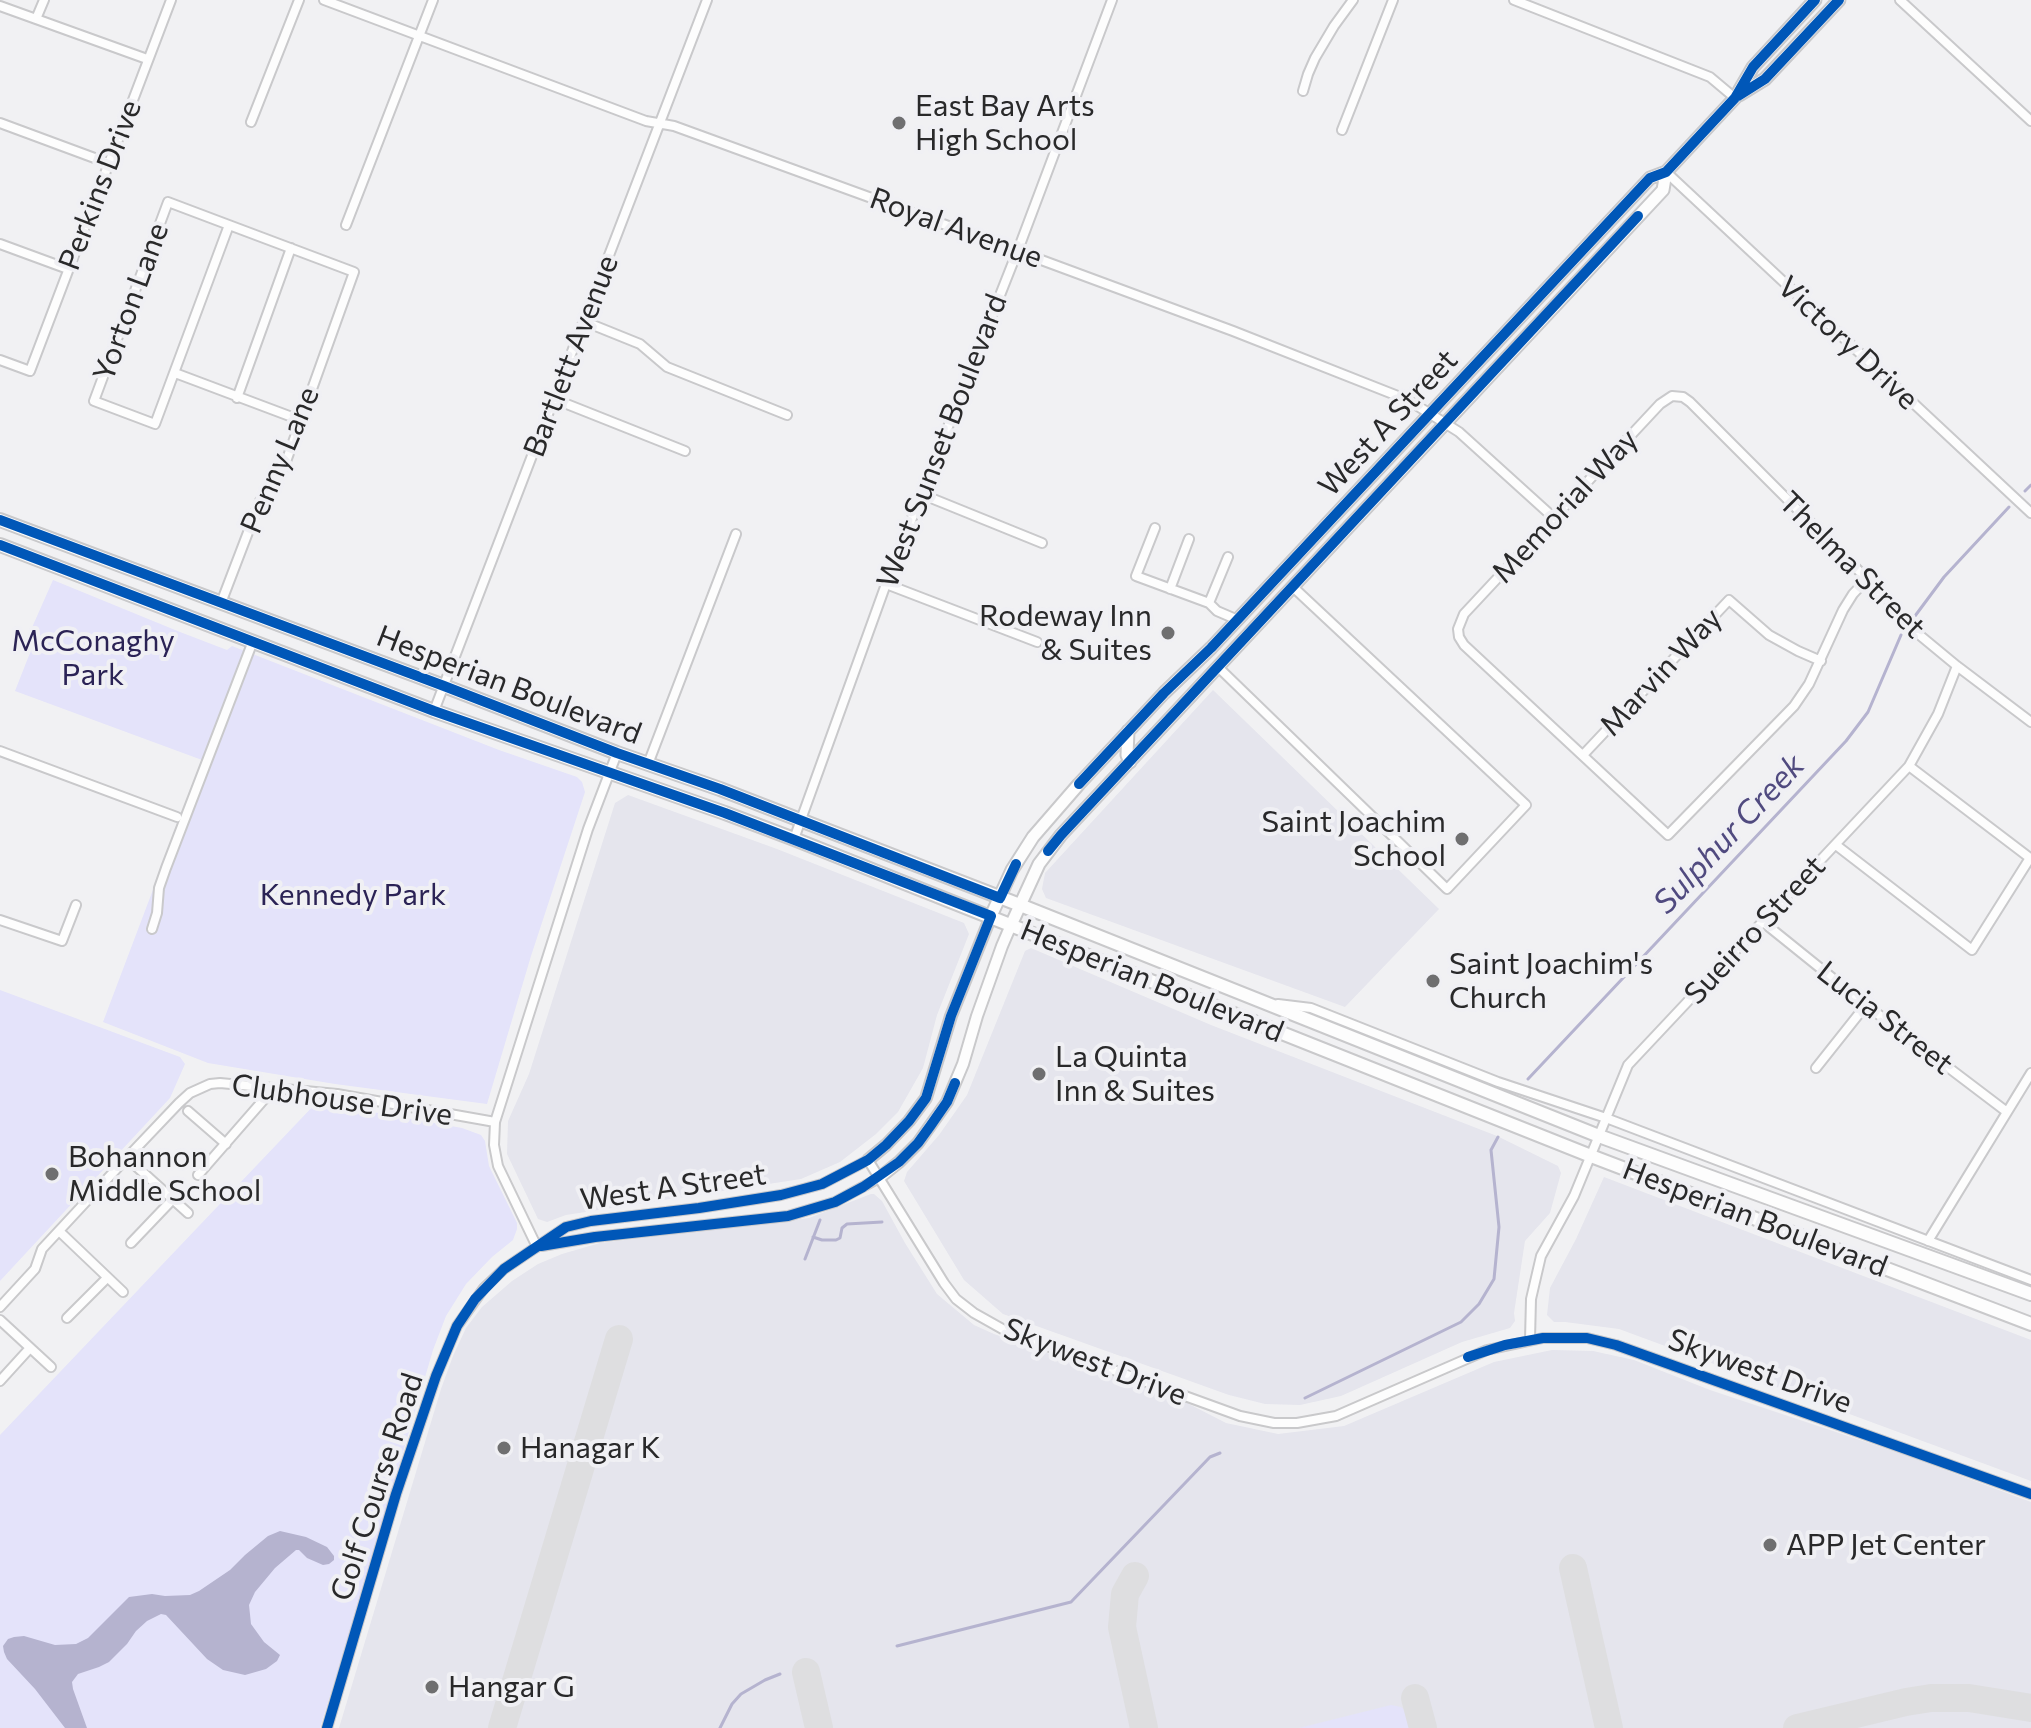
<!DOCTYPE html>
<html>
<head>
<meta charset="utf-8">
<style>
  body { margin:0 }
  canvas { display:block; background:#f1f1f3 }
</style>
</head>
<body>
<canvas width="2031" height="1728"></canvas>
<script>
const c = document.querySelector('canvas').getContext('2d');
c.lineJoin = 'round';
function fill(path, color) { c.fillStyle = color; c.fill(path, 'evenodd'); }
const poly = rows => new Path2D(rows.map(r => 'M' + r).join(''));
function stroke(path, color, width, dash) { c.strokeStyle = color; c.lineWidth = width; c.lineCap = dash ? 'butt' : 'round'; c.setLineDash(dash || []); c.stroke(path); }
function drawText(font, color, halo, rows, align = 'center') {
  c.font = font + ' Commissioner,sans-serif'; c.lineWidth = 8; c.setLineDash([]); c.textBaseline = 'middle'; c.strokeStyle = halo; c.fillStyle = color; for (const [text, x, y, turn = 0] of rows) {
    c.save(); c.translate(x, y); c.rotate((+turn || 0) * Math.PI / 180); c.textAlign = isNaN(turn) ? turn : align; if (halo) c.strokeText(text, 0, 0); c.fillText(text, 0, 0); c.restore();
  }
}
const built = poly([
  [1213,690,1439,909,1345,1007,1046,898,1042,889,1045,873],
  [628,795,777,849,964,923,969,934,937,1015,923,1068,898,1112,876,1134,840,1162,801,1179,566,1215,547,1222,538,1219,507,1154,508,1121,529,1074,615,803],
  [1031,948,1211,1025,1497,1136,1558,1166,1561,1173,1550,1213,1525,1241,1514,1313,1515,1321,1510,1328,1462,1342,1341,1396,1300,1405,1265,1404,1229,1395,1003,1314,964,1280,904,1181,907,1172,939,1135,967,1095,1025,951],
  [1604,1177,2031,1340,2031,1481,1619,1329,1565,1322,1554,1322,1547,1315,1550,1288,1576,1239],
  [871,1194,874,1194,882,1201,905,1243,937,1294,974,1325,994,1334,1187,1403,1226,1423,1278,1434,1344,1426,1494,1362,1552,1350,1593,1351,1634,1360,1710,1390,1902,1454,2031,1502,2031,1728,339,1728,441,1389,453,1356,466,1328,482,1307,512,1281,538,1264,562,1254,600,1243,809,1218]
]);
const green = poly([
  [53,580,180,632,227,650,232,646,499,750,577,777,582,782,585,792,531,956,487,1104,335,1084,208,1063,103,1022,202,760,15,691,37,635,30,632],
  [0,990,180,1057,185,1064,170,1098,0,1281],
  [317,1102,462,1128,481,1135,485,1141,489,1166,517,1223,517,1229,513,1240,492,1257,466,1284,446,1316,433,1350,359,1602,320,1728,0,1728,0,1435],
  [1391,1705,1401,1707,1405,1710,1411,1728,1299,1728]
]);
const water = poly([
  [280,1531,306,1537,327,1547,334,1556,334,1560,329,1564,323,1565,307,1558,299,1550,296,1550,275,1568,255,1592,249,1605,251,1624,264,1642,280,1655,277,1661,266,1669,245,1675,223,1670,207,1659,166,1615,161,1614,147,1621,136,1631,127,1644,109,1662,99,1667,78,1674,72,1682,73,1689,87,1728,65,1728,35,1689,7,1659,4,1652,3,1646,8,1639,14,1637,24,1636,55,1645,76,1644,88,1638,129,1597,152,1594,165,1596,190,1595,199,1591,230,1570,245,1555,268,1536]
]);
const stream = poly([
  [2025,491,2031,485],
  [1915,616,1944,577,2009,507],
  [1528,1079,1846,741,1868,712,1901,635],
  [813,1237,822,1240,836,1240,840,1238,842,1228,847,1224,882,1222],
  [805,1259,820,1220],
  [1305,1398,1461,1322,1479,1304,1494,1279,1499,1227,1491,1150,1498,1137],
  [897,1646,1071,1602,1210,1457,1220,1453],
  [720,1728,732,1704,741,1694,765,1680,780,1674]
]);
const taxiway = poly([
  [1573,1568,1609,1728],
  [1135,1576,1125,1594,1122,1627,1144,1728],
  [806,1672,819,1728],
  [1415,1698,1423,1728],
  [502,1728,619,1339],
  [1797,1728,1906,1702,1931,1698,1969,1698,2031,1708]
]);
const minor = poly([
  [324,0,646,121,674,126,1017,251,1233,331,1408,400,1459,432,1554,518],
  [1514,0,1710,77,1735,98],
  [1900,0,2031,121],
  [0,6,147,59],
  [36,19,44,0],
  [1303,91,1308,74,1315,58,1334,26,1353,0],
  [251,122,299,0],
  [0,123,108,163],
  [1342,130,1393,0],
  [1666,172,2031,513],
  [346,225,433,0],
  [0,244,68,269],
  [583,321,640,344,667,367,787,415],
  [0,360,30,371,171,0],
  [175,373,300,420],
  [237,398,291,248],
  [554,399,685,451],
  [921,494,1042,543],
  [1155,528,1136,576,1209,603,1217,611,1238,620],
  [1867,579,1853,594,1843,610,1809,684,1794,706,1668,835,1464,645,1459,637,1458,629,1464,614,1660,404,1672,396,1683,397,1690,402,1887,599,1905,623,1957,666,2031,722],
  [886,584,1037,642],
  [1170,589,1189,539],
  [221,603,260,501,283,470,354,272,229,225,168,202,94,401,155,424,229,225],
  [1209,603,1228,557],
  [1218,667,1447,889,1526,805,1293,587],
  [434,711,707,0],
  [0,751,177,817],
  [1583,755,1729,600,1769,635,1798,651,1821,661],
  [648,764,736,534],
  [794,839,886,584,1021,242,1112,0],
  [1836,845,1972,950,2030,858,1909,766],
  [0,920,62,941,76,905],
  [1763,922,1866,1005,2007,1112],
  [152,929,157,913,159,888,166,868,253,641],
  [1278,1004,1311,1008,1498,1082,1606,1118,2031,1280],
  [1816,1068,1866,1005],
  [188,1111,226,1144],
  [127,1158,188,1213],
  [198,1175,273,1089],
  [59,1231,123,1292],
  [1928,1241,2031,1073],
  [131,1243,173,1199],
  [542,1246,595,1237,788,1216,835,1202,879,1178],
  [537,1247,498,1166,494,1145,495,1122,588,829,617,753],
  [0,1307,35,1269,42,1249,121,1164,179,1103,190,1093,210,1084,220,1083,337,1094,495,1122],
  [67,1318,107,1278],
  [0,1320,51,1367],
  [1530,1339,1531,1299,1541,1256,1574,1196,1628,1065,1909,766,1938,714,1957,666],
  [0,1381,30,1348],
  [327,1728,396,1494,436,1376,457,1326,484,1288,504,1269,566,1227,591,1221,699,1208,781,1195,822,1184,868,1160,944,1283,956,1299,974,1313,1006,1331,1240,1416,1274,1423,1297,1423,1336,1416,1487,1350,1543,1338,1587,1338,1616,1345,2031,1494]
]);
const tertiary = poly([
  [868,1160,886,1145,909,1121,926,1098,951,1016,991,916],
  [879,1178,899,1162,918,1143,947,1102,963,1064,977,1016,1002,946,1011,925]
]);
const secondary = poly([
  [1739,95,1765,79,1839,0],
  [1128,731,1127,755,1130,762],
  [991,916,1012,870,1033,837,1079,784,1164,693,1211,648,1650,178,1666,172,1735,98,1753,67,1815,0],
  [1011,925,1039,864,1061,835,1663,190,1666,172]
]);
const primary = poly([
  [0,520,444,686,617,753,720,789,1020,905,1599,1136,2031,1294],
  [0,545,434,711,725,813,794,839,1591,1156,2031,1324]
]);
const cycleway = poly([
  [1738,96,1765,79,1839,0],
  [0,520,444,686,617,753,720,789,1000,898,1016,864],
  [0,545,434,711,725,813,991,916,951,1016,926,1098,909,1121,886,1145,868,1160,822,1184,781,1195,699,1208,591,1221,566,1227,504,1269,475,1299,457,1326,436,1376,396,1494,327,1728],
  [1079,784,1164,693,1211,648,1650,178,1666,172,1735,98,1753,67,1815,0],
  [1048,851,1061,835,1638,216],
  [541,1246,595,1237,788,1216,835,1202,863,1187,899,1162,918,1143,931,1125,947,1102,955,1083],
  [1468,1357,1505,1345,1543,1338,1587,1338,1616,1345,2031,1494]
]);
const markers = [
  [899,123,8,"#6f6f70"],
  [1168,633,8,"#6f6f70"],
  [1462,839,8,"#6f6f70"],
  [1433,981,8,"#6f6f70"],
  [1039,1074,8,"#6f6f70"],
  [52,1174,8,"#6f6f70"],
  [504,1448,8,"#6f6f70"],
  [1770,1545,8,"#6f6f70"],
  [432,1687,8,"#6f6f70"]
];
const poiNames = [
  ["East Bay Arts",915,106],
  ["High School",915,140],
  ["Rodeway Inn",1152,616,"right"],
  ["& Suites",1152,650,"right"],
  ["Saint Joachim",1446,822,"right"],
  ["School",1446,856,"right"],
  ["Saint Joachim's",1449,964],
  ["Church",1449,998],
  ["La Quinta",1055,1057],
  ["Inn & Suites",1055,1091],
  ["Bohannon",68,1157],
  ["Middle School",68,1191],
  ["Hanagar K",520,1448],
  ["APP Jet Center",1786,1545],
  ["Hangar G",448,1687]
];
const streetNames = [
  ["Perkins Drive",100,185,-69],
  ["Royal Avenue",956,228,20],
  ["Yorton Lane",131,302,-70],
  ["Victory Drive",1848,343,43],
  ["Bartlett Avenue",571,356,-69],
  ["West A Street",1388,423,-47],
  ["West Sunset Boulevard",942,441,-69],
  ["Penny Lane",280,460,-67],
  ["Memorial Way",1565,506,-47],
  ["Thelma Street",1852,565,45],
  ["Marvin Way",1661,672,-47],
  ["Hesperian Boulevard",509,685,21],
  ["Sueirro Street",1755,930,-47],
  ["Hesperian Boulevard",1152,981,22],
  ["Lucia Street",1885,1018,38],
  ["Clubhouse Drive",342,1100,8],
  ["West A Street",673,1187,-8],
  ["Hesperian Boulevard",1755,1218,21],
  ["Skywest Drive",1095,1362,21],
  ["Skywest Drive",1760,1371,20],
  ["Golf Course Road",377,1487,-72]
];
const parkNames = [
  ["McConaghy",93,641],
  ["Park",93,675],
  ["Kennedy Park",353,895]
];
const waterNames = [
  ["Sulphur Creek",1729,834,-47]
];
fill(built, '#e5e5ed');
fill(green, '#e4e3fa');
fill(water, '#b5b3cf');
stroke(stream, '#b5b3cf', 3);
stroke(taxiway, '#dedee0', 28);
stroke(minor, '#c9c9cb', 12);
stroke(tertiary, '#c9c9cb', 14);
stroke(secondary, '#c9c9cb', 15);
stroke(primary, '#c9c9cb', 16);
stroke(minor, '#fdfdfd', 8);
stroke(tertiary, '#fdfdfd', 10);
stroke(secondary, '#fdfdfd', 11);
stroke(primary, '#fdfdfd', 12);
stroke(cycleway, '#0057b8', 10);
for (const [x, y, r, color] of markers) { const dot = new Path2D(); dot.arc(x, y, r, 0, 2 * Math.PI); c.fillStyle = color; c.fill(dot); stroke(dot, '#f0f0f4', 3); }
drawText('30px', '#29292a', '#f0f0f4', poiNames, 'left');
drawText('30px', '#29292a', '#f0f0f4', streetNames);
drawText('30px', '#2b2355', '#f0f0f4', parkNames);
drawText('italic 32px', '#504a7f', '#f0f0f4', waterNames);
</script>
</body>
</html>
